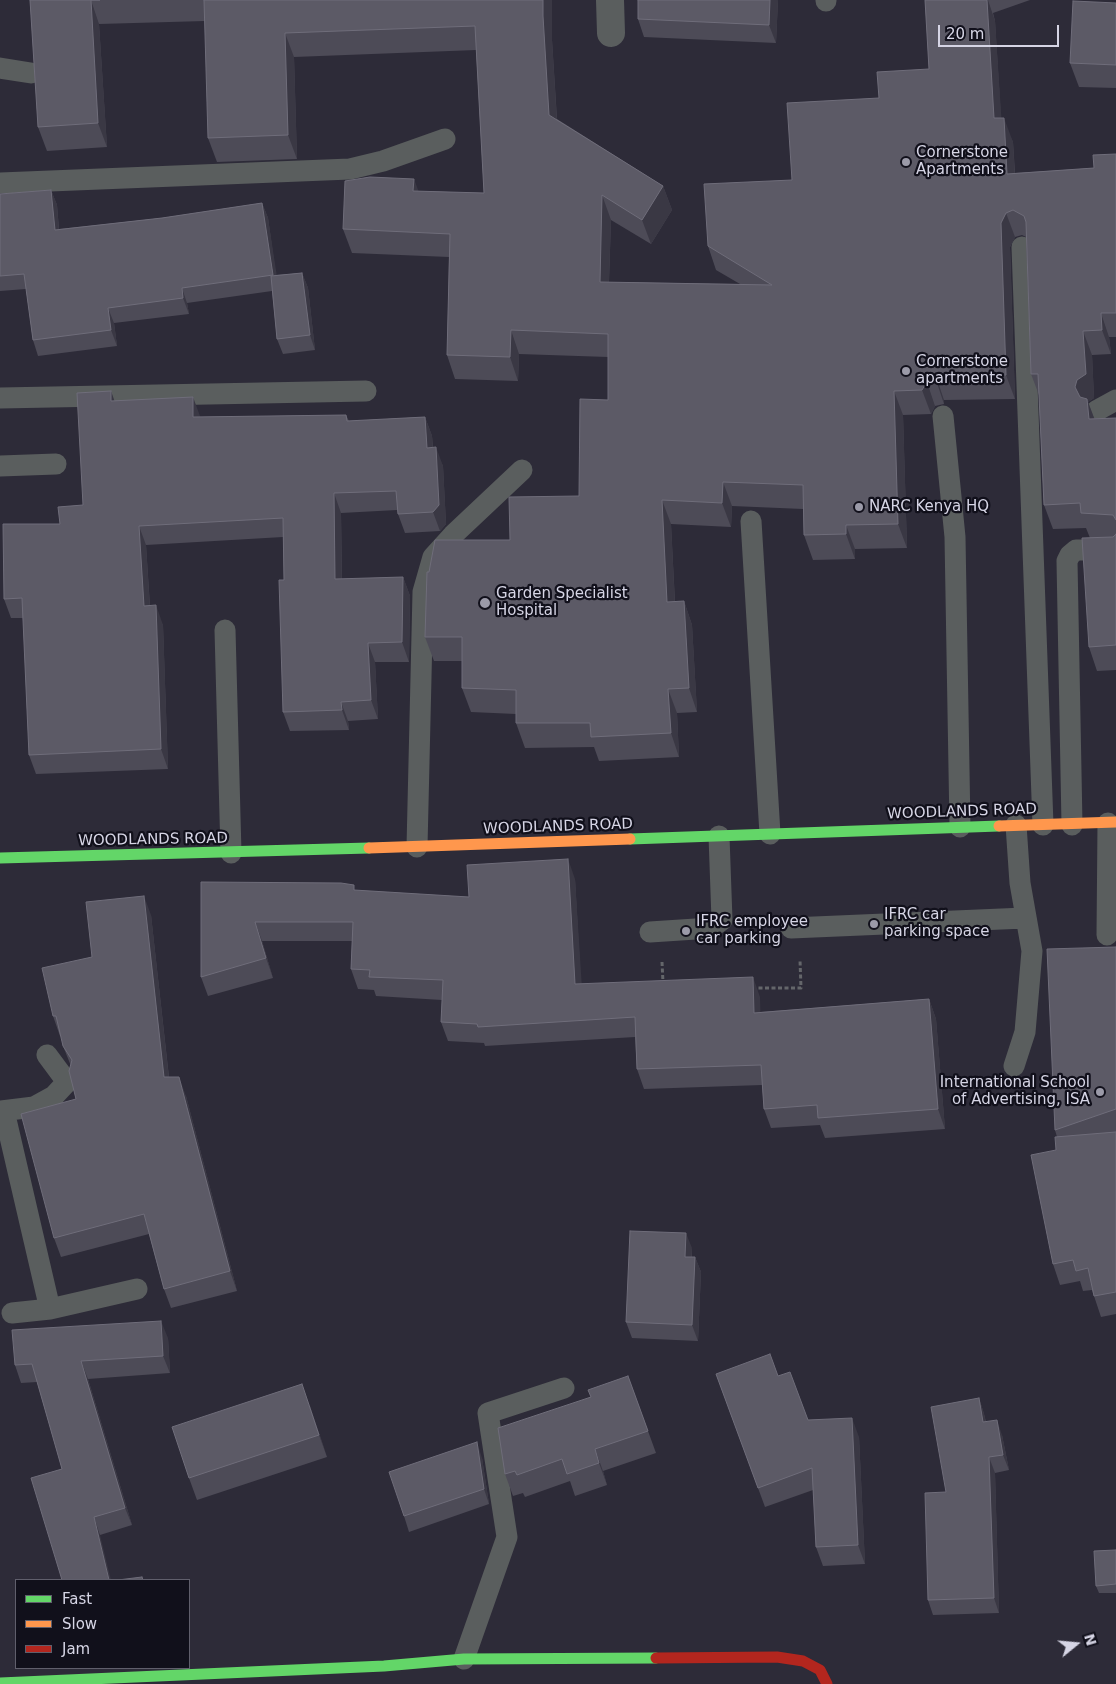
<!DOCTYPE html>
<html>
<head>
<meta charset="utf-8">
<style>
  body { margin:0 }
  #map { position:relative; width:1116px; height:1684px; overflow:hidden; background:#2d2b38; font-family:"DejaVu Sans",sans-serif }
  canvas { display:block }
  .legend { position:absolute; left:15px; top:1579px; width:175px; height:90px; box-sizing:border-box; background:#11101b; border:1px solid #605f6c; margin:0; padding:6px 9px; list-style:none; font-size:15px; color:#d6d5e5 }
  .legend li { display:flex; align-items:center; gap:10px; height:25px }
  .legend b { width:25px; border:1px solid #605f6c }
  .north { position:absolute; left:1051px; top:1619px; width:50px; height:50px; -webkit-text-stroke:4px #11101b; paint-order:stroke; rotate:73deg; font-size:14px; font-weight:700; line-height:20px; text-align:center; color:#d6d5e5 }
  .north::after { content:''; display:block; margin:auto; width:18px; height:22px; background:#d6d5e5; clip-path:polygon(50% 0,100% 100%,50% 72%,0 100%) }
  .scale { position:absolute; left:938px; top:25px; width:121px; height:22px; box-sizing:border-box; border:2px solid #d6d5e5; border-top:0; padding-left:6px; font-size:15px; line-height:18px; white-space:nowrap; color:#d6d5e5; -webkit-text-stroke:4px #11101b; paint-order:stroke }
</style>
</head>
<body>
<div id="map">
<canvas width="1116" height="1684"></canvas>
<ul class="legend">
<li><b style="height:6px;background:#63d668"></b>Fast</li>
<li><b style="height:6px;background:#ff974d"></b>Slow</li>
<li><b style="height:6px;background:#b3261e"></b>Jam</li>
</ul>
<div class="north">N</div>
<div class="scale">20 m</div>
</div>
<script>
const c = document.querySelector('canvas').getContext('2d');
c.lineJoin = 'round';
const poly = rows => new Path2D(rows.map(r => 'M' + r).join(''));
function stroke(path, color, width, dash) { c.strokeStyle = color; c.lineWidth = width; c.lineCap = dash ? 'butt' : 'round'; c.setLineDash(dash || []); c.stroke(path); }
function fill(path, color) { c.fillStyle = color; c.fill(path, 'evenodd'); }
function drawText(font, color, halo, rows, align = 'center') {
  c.font = font + ' "DejaVu Sans",sans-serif'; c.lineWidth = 4.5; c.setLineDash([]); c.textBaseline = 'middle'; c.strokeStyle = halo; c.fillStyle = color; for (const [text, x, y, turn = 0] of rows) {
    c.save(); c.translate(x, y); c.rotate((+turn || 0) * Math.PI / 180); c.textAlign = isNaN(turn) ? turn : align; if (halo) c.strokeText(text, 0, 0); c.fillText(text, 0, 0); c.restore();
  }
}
const path = poly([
  [662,962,663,983],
  [752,988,801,988,800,960]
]);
const lane = poly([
  [826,0,826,1],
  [0,68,31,73],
  [0,183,350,169,383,161,445,139],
  [1022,247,1043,825],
  [0,398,366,391],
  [1096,411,1116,400],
  [943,416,955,537,960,827],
  [0,466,56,464],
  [751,521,770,834],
  [225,630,231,853],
  [1072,825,1067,561,1070,555,1076,550,1116,550],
  [417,847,423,592,433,557,453,535,522,470],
  [791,928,1025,918],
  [650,932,711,928,722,920,719,836],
  [1107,935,1108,823],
  [1014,1066,1025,1032,1032,951,1020,883,1016,825],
  [0,1111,34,1107,54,1096,67,1082,47,1055],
  [4,1111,50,1309],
  [12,1313,50,1309,137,1289],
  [464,1659,507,1537,488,1413,564,1388]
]);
const street = poly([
  [610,0,611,33]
]);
const fast = poly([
  [630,839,999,826],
  [0,858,369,848],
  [0,1683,384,1666,464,1659,656,1658]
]);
const slow = poly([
  [999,826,1116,822],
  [369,848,630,839]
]);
const jam = poly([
  [656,1658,777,1657,803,1661,820,1670,827,1684]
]);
const wall = poly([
  [30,0,552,0,552,40,557,119,663,186,672,210,651,244,611,220,609,282,740,284,716,270,708,246,792,180,879,98,929,69,925,0,1030,0,993,13,995,21,1001,118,1013,142,1015,173,1094,168,1116,154,1116,337,1109,337,1111,354,1092,355,1094,398,1088,402,1094,418,1116,418,1116,670,1097,671,1089,647,1096,538,1090,538,1086,528,1053,529,1044,505,1039,395,1031,374,1026,237,1022,235,1015,237,1010,247,1015,399,944,400,944,404,935,406,931,414,903,415,907,548,855,549,855,559,813,560,804,535,803,509,732,506,731,527,671,524,675,602,684,601,692,625,697,712,677,713,679,757,599,761,594,747,525,748,516,723,516,714,471,712,462,688,462,661,434,661,425,637,429,572,510,540,579,496,608,400,608,357,519,354,518,381,455,379,447,355,449,257,352,253,343,229,418,191,484,193,476,50,294,57,297,159,217,162,208,138,205,21,99,24,107,147,47,151,38,127],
  [778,0,776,43,644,37,638,19],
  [1116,3,1116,88,1079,87,1070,63],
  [51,190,57,205,59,229,162,218,262,203,268,218,276,275,302,273,308,288,315,350,283,354,277,339,272,291,187,303,189,314,114,323,117,346,38,356,33,340,26,289,0,291,0,194],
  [111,391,114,401,200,416,200,417,346,415,349,421,425,417,432,436,433,447,443,466,446,524,440,531,405,533,398,514,397,510,341,513,342,579,403,577,410,596,409,662,375,662,378,719,348,721,349,730,290,731,283,712,284,580,283,537,146,545,150,606,163,625,168,769,36,774,29,755,23,618,11,618,4,599,60,524,83,505],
  [575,879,581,984,760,997,760,1012,929,999,936,1019,945,1129,825,1138,820,1125,771,1128,764,1109,762,1085,644,1089,637,1069,635,1037,485,1046,484,1043,448,1041,441,1022,442,1000,376,996,374,990,358,989,351,969,352,941,262,941,273,978,208,996,201,977,201,882,469,897],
  [151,915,169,1077,186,1096,237,1291,171,1308,164,1289,149,1234,61,1257,54,1238,76,1099,71,1066,63,1046,61,1036,60,1036,53,1016,92,957],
  [1116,947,1116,1314,1101,1317,1092,1290,1083,1291,1080,1281,1060,1285,1053,1264,1056,1150,1057,1137,1055,1130],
  [692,1248,692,1257,695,1257,701,1272,698,1341,632,1338,626,1322],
  [168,1338,170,1373,88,1379,132,1525,100,1535,62,1469,37,1382,21,1383,15,1365],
  [716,1374,778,1376,808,1420,859,1437,865,1564,823,1566,816,1547,813,1490,765,1507],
  [628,1376,656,1453,603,1471,607,1485,575,1496,570,1481,525,1497,523,1493,513,1496,505,1474,591,1397],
  [979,1398,984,1414,986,1422,1002,1435,1009,1470,995,1473,999,1613,933,1615,928,1600,946,1492],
  [310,1406,327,1457,197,1500,189,1478],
  [482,1458,489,1504,409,1532,404,1516],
  [1116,1550,1116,1593,1099,1593,1096,1586]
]);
const shadedWall = poly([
  [91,0,99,24,107,147,98,123],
  [543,0,552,0,552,40,558,139,549,115,543,16],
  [770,0,778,0,776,43,769,25],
  [987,0,988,0,995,21,1003,142,994,118],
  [285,33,294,57,297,159,288,135],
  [1004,118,1013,142,1016,198,1007,174],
  [414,179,423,203,413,191],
  [663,186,672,210,651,244,642,220],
  [51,190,57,205,60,245,55,230],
  [602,195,611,220,608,306,600,282],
  [262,203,268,218,279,290,273,275],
  [1006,213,1015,237,1010,247,1015,399,1006,375,1001,223],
  [302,273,308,288,315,350,310,335],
  [182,288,187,303,189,314,183,298],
  [108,308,114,323,117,346,111,330],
  [1101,313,1109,337,1111,354,1102,330],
  [511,330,519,354,518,381,510,357],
  [1083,331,1092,355,1094,398,1088,402,1096,423,1089,419,1084,411,1075,387],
  [936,376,944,400,944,404,936,380],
  [927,382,935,406,931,414,922,390],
  [111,391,118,411,111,401],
  [894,391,903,415,907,548,898,524],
  [193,397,200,416,200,436,193,417],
  [425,417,432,436,434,467,427,448],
  [436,447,443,466,446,524,440,531,433,512],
  [723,482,732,506,731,527,722,503],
  [334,493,341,513,342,598,335,579],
  [662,500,671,524,676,626,667,602],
  [846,525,855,549,855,559,846,534],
  [139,526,146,545,151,625,144,606],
  [403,577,410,596,409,662,402,642],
  [684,601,692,625,697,712,689,688],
  [156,605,163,625,168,769,161,749],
  [368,643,375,662,378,719,371,700],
  [668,689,677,713,679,757,671,733],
  [341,702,348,721,349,730,342,710],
  [568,859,575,879,583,1004,575,984],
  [144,896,151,915,171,1097,164,1077],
  [255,922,262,941,273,978,266,958],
  [753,977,760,997,761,1032,754,1013],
  [929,999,936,1019,945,1129,938,1109],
  [179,1077,186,1096,237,1291,230,1271],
  [686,1233,692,1248,691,1273,685,1257],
  [695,1257,701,1272,698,1341,692,1325],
  [161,1321,168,1338,170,1373,163,1356],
  [81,1361,88,1379,132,1525,125,1508],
  [302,1384,310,1406,327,1457,319,1435],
  [979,1398,984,1414,989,1438,983,1422],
  [852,1418,859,1437,865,1564,858,1545],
  [997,1420,1002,1435,1009,1470,1003,1455],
  [477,1442,482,1458,489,1504,484,1489],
  [595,1449,603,1471,607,1485,599,1463],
  [989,1457,995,1473,999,1613,994,1598],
  [94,1517,100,1535,111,1580,109,1580]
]);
const building = poly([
  [30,0,100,0,91,0,98,123,38,127,30,0],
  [204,0,543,0,543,16,549,115,663,186,642,220,602,195,600,282,772,285,708,246,704,184,792,180,787,103,879,98,877,72,929,69,925,0,987,0,994,118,1004,118,1007,174,1094,168,1093,155,1116,154,1116,313,1101,313,1102,330,1083,331,1086,374,1077,380,1075,387,1080,397,1087,399,1089,419,1116,418,1116,520,1113,515,1081,513,1080,503,1044,505,1038,374,1031,374,1026,222,1024,216,1013,210,1006,213,1001,223,1006,375,936,376,936,380,927,382,922,390,894,391,898,524,846,525,846,534,804,535,803,485,723,482,722,503,662,500,667,602,684,601,689,688,668,689,671,733,591,737,590,723,516,723,516,690,462,688,462,637,425,637,427,572,429,572,435,540,510,540,509,497,579,496,580,399,608,400,608,334,511,330,510,357,447,355,450,234,343,229,345,181,370,177,414,179,413,191,484,193,475,26,285,33,288,135,208,138,204,0],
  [638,0,770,0,769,25,638,19,638,0],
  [1073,1,1116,3,1116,65,1070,63,1073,1],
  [51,190,55,230,162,218,262,203,273,275,182,288,183,298,108,308,111,330,33,340,24,274,0,276,0,194,51,190],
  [302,273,310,335,277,339,271,276,302,273],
  [111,391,111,401,193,397,193,417,346,415,347,421,425,417,427,448,436,447,439,505,433,512,398,514,396,491,334,493,335,579,403,577,402,642,368,643,371,700,341,702,342,710,283,712,279,580,284,580,283,518,139,526,144,606,156,605,161,749,29,755,22,598,4,599,3,524,60,524,58,507,83,505,77,393,111,391],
  [1116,534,1116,645,1089,647,1082,538,1113,537,1116,534],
  [568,859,575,984,753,977,754,1013,929,999,938,1109,818,1118,817,1105,764,1109,761,1065,637,1069,635,1017,478,1027,477,1024,441,1022,443,980,369,977,370,970,351,969,353,922,255,922,266,958,201,977,201,882,341,883,354,885,354,890,469,897,467,865,568,859],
  [144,896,164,1077,179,1077,230,1271,164,1289,144,1214,54,1238,21,1114,76,1099,69,1071,72,1060,63,1046,56,1016,53,1016,42,968,92,957,86,902,144,896],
  [1116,947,1116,1109,1055,1130,1047,949,1116,947],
  [1116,1132,1116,1292,1094,1296,1088,1268,1076,1271,1073,1260,1053,1264,1031,1155,1056,1150,1055,1137,1116,1132],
  [630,1231,686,1233,685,1257,695,1257,692,1325,626,1322,630,1231],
  [161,1321,163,1356,81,1361,125,1508,94,1517,109,1580,62,1580,31,1478,62,1469,32,1364,15,1365,12,1330,161,1321],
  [770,1354,778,1376,790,1372,808,1420,852,1418,858,1545,816,1547,812,1468,758,1488,716,1374,770,1354],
  [628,1376,648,1431,595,1449,599,1463,567,1474,562,1459,517,1475,515,1471,505,1474,498,1428,591,1397,588,1390,628,1376],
  [302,1384,319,1435,189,1478,172,1427,302,1384],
  [979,1398,983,1422,997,1420,1003,1455,989,1457,994,1598,928,1600,925,1493,946,1492,931,1407,979,1398],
  [477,1442,484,1489,404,1516,389,1472,477,1442],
  [1116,1550,1116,1584,1096,1586,1094,1551,1116,1550],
  [142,1577,143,1580,118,1580,142,1577]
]);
const markers = [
  [906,162,5,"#9b9aa8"],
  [906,371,5,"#9b9aa8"],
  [859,507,5,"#9b9aa8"],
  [485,603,6,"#9b9aa8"],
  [874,924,5,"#9b9aa8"],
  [686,931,5,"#9b9aa8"],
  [1100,1092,5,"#9b9aa8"]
];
const poiNames = [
  ["Cornerstone",916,153],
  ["Apartments",916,170],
  ["Cornerstone",916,362],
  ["apartments",916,379],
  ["NARC Kenya HQ",869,507],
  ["Garden Specialist",496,594],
  ["Hospital",496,611],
  ["IFRC car",884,915],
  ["parking space",884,932],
  ["IFRC employee",696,922],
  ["car parking",696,939],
  ["International School",1090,1083,"right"],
  ["of Advertising, ISA",1090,1100,"right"]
];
const streetNames = [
  ["WOODLANDS ROAD",962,812,-2],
  ["WOODLANDS ROAD",558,827,-2],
  ["WOODLANDS ROAD",153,840,-1]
];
stroke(path, '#64666a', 3, [4, 2.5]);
stroke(lane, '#5a5e5e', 21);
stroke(street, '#5a5e5e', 28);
stroke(fast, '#63d668', 11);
stroke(slow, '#ff974d', 11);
stroke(jam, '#b3261e', 11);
fill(wall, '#4d4b57');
fill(shadedWall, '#3a3844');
fill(building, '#5c5a66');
stroke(building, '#6f6d7a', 1);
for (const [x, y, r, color] of markers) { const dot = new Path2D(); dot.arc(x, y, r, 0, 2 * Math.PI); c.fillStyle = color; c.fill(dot); stroke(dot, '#11101b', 2); }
drawText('15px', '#d6d5e5', '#11101b', poiNames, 'left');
drawText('15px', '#d6d5e5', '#11101b', streetNames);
</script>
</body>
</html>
